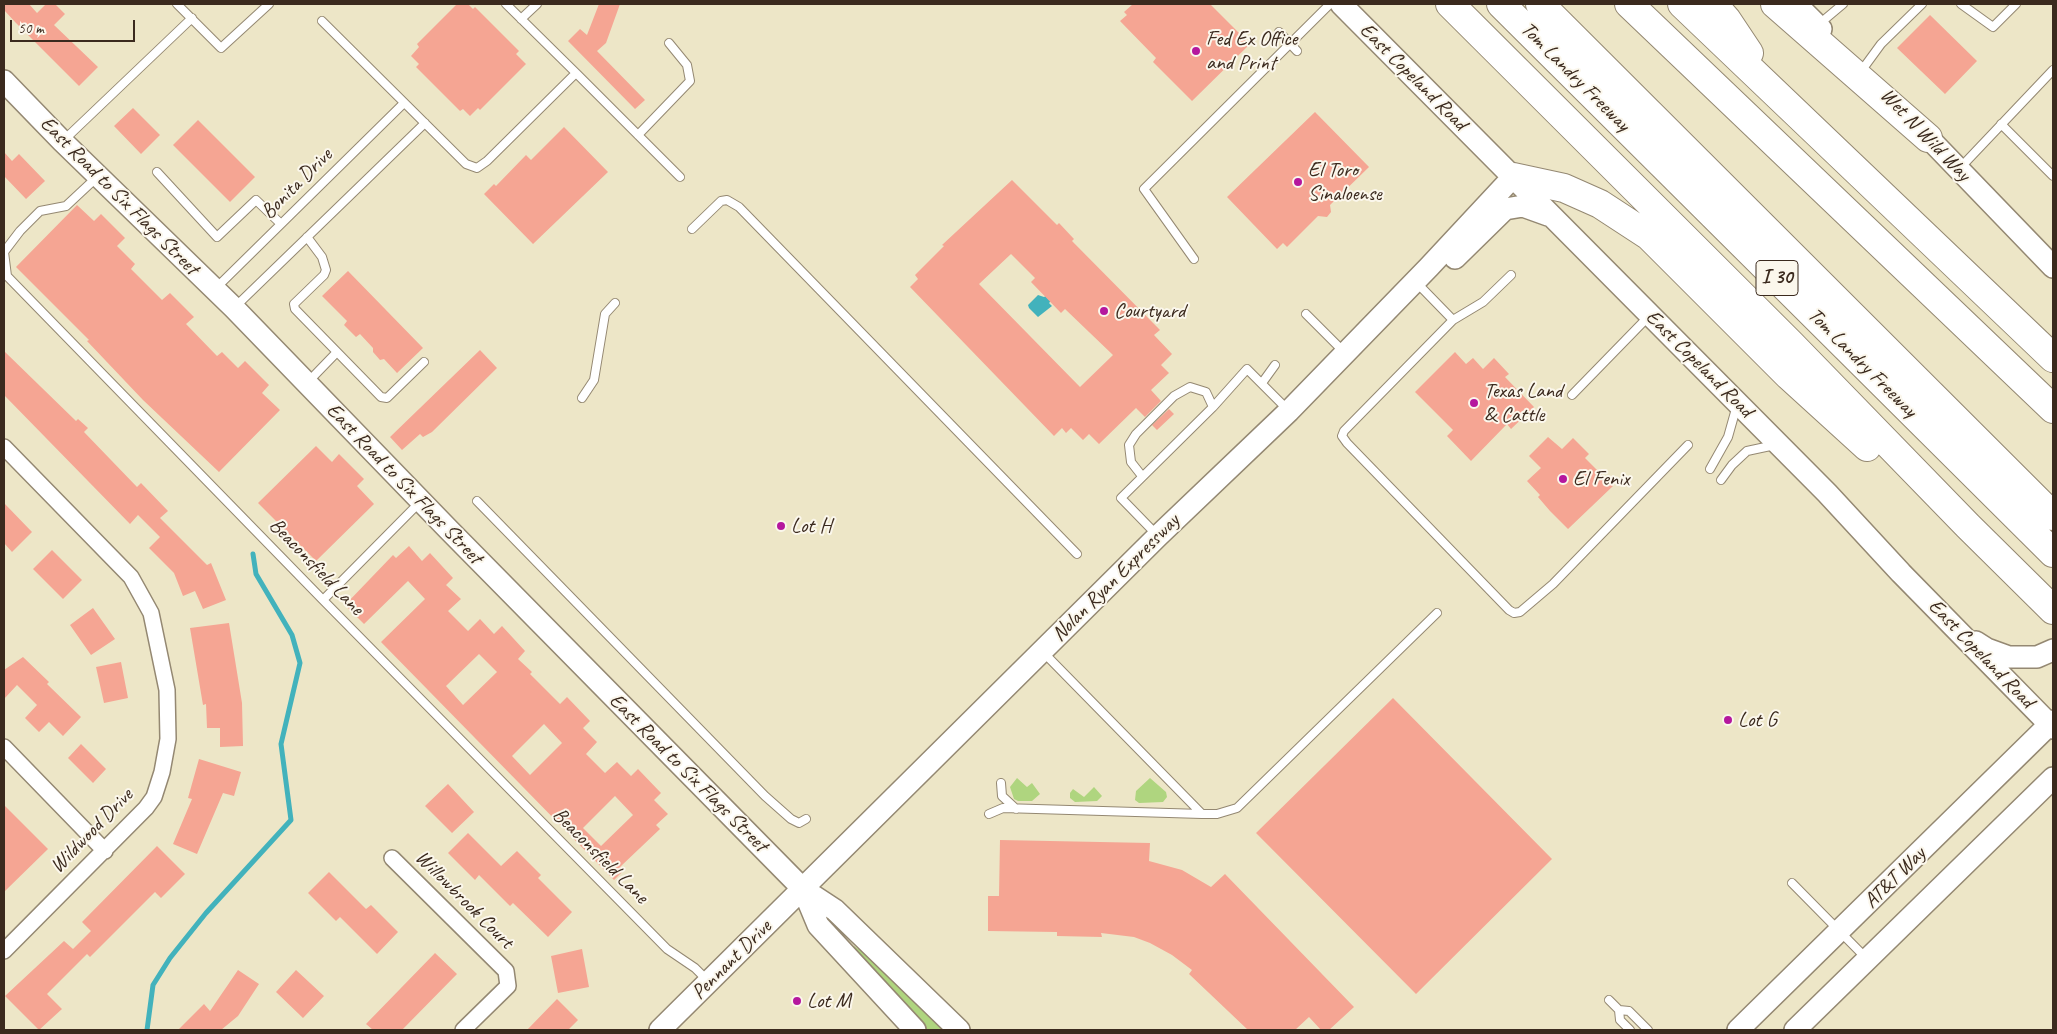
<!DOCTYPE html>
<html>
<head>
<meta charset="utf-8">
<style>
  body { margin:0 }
  #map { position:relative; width:2057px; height:1034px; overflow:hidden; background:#ede6c7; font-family:Caveat,sans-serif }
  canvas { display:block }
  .frame { position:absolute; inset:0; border:5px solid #3b2a1e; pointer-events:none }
  .scale { position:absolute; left:10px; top:20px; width:125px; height:22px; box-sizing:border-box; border:2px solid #3b2a1e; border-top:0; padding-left:6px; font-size:15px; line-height:18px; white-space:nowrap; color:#3b2a1e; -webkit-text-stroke:4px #fbf7ec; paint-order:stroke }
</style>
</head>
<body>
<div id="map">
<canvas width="2057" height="1034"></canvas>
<div class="frame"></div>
<div class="scale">50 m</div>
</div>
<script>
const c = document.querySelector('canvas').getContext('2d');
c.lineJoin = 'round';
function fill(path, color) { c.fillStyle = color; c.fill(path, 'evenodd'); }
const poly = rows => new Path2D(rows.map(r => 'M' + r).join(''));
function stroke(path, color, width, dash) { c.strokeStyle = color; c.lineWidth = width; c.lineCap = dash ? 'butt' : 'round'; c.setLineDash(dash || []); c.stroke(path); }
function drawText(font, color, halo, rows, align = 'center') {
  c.font = font + ' Caveat,sans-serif'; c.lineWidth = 4; c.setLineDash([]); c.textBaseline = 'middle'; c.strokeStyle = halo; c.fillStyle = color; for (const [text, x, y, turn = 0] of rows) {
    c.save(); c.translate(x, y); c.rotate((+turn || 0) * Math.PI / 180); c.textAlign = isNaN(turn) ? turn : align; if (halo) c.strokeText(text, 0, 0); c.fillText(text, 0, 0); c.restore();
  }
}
const green = poly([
  [1017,778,1027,787,1032,783,1040,794,1032,801,1018,801,1014,799,1010,787],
  [1150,778,1166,792,1167,797,1163,802,1139,803,1135,800,1136,791],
  [1094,787,1102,796,1097,801,1075,802,1070,798,1070,793,1073,789,1084,797],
  [854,946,864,953,943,1030,928,1030,853,948]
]);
const water = poly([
  [1038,295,1044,297,1046,296,1051,301,1049,303,1052,306,1038,317,1029,308,1028,305]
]);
const stream = poly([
  [147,1030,153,985,170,958,206,913,291,820,281,744,300,663,292,635,256,574,253,554]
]);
const building = poly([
  [4,4,29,4,37,13,46,4,55,4,65,14,54,25,98,67,79,86,16,23,4,10],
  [457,4,468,4,473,9,475,7,519,51,516,54,526,64,480,110,478,108,470,116,463,109,460,111,416,67,419,64,411,56,419,47,417,44],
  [599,4,620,4,606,43,597,51,645,100,635,109,568,41,580,29,587,35],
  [1133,4,1210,4,1250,44,1192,101,1153,62,1156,58,1120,21,1127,15,1124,12],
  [1930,15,1977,61,1945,94,1897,48],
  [133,108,160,135,141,154,114,126],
  [1315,112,1369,167,1330,205,1331,212,1327,217,1318,216,1287,247,1283,243,1277,249,1227,197],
  [198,120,255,177,230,202,173,145],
  [564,127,608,172,533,244,484,194,494,184,496,186,526,155,531,160],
  [4,152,12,161,19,154,45,181,26,199,4,176],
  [1012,180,1057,225,1059,223,1074,239,1072,241,1160,330,1154,335,1172,354,1161,365,1169,373,1151,390,1161,401,1145,417,1136,408,1099,444,1089,434,1083,440,1071,428,1066,433,1062,428,1054,436,910,287,918,279,915,275,944,246,942,245],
  [1011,254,1035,278,1031,282,1061,313,1065,309,1113,355,1080,387,979,284],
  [77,205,94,221,101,214,125,238,117,246,135,264,131,269,162,300,170,293,194,317,186,324,217,356,222,352,238,368,245,361,269,385,262,393,280,410,219,472,143,400,87,341,89,340,16,267],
  [348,271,423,348,397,373,384,359,380,360,373,352,373,348,360,334,356,337,344,325,347,321,322,296],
  [480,350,497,368,432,432,423,437,420,434,402,450,390,437],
  [4,351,76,421,78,419,88,428,84,432,137,487,141,483,168,511,160,518,207,565,211,563,226,600,203,609,195,591,183,596,174,573,149,548,160,537,138,515,130,524,4,395],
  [1455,352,1466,364,1473,358,1483,369,1494,358,1509,374,1505,377,1534,407,1511,429,1507,424,1471,461,1447,436,1453,430,1415,392],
  [1169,409,1174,414,1157,430,1152,425],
  [1548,437,1562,449,1573,438,1589,454,1585,458,1613,486,1568,529,1550,511,1538,497,1540,495,1527,481,1541,468,1529,456],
  [316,446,332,462,339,454,364,479,357,486,374,504,316,561,258,503],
  [4,503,32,532,12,552,4,543],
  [409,546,422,561,430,553,453,578,446,585,461,599,448,611,468,631,480,619,494,634,502,626,525,651,518,659,532,672,530,674,560,704,567,697,590,721,583,728,597,742,586,754,605,773,617,762,631,776,638,769,661,793,654,800,668,814,656,825,660,829,620,867,624,870,614,880,381,642,425,599,408,581,364,624,345,605,393,555,396,558],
  [479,654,497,672,463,705,446,686],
  [544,724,562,743,530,775,512,756],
  [615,796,633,815,601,846,583,828],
  [52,550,82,580,63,599,33,569],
  [93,608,115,639,91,655,70,625],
  [229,623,242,703,243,746,220,747,220,728,207,728,206,704,203,705,190,628],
  [23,657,49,682,47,684,81,717,63,736,49,722,39,732,25,718,37,705,17,685,4,699,4,670],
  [121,662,128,698,104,703,96,667],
  [1393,698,1552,859,1416,994,1256,833],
  [81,744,106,769,93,783,68,758],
  [199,759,241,772,234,796,223,793,197,854,173,844,192,799,188,798],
  [448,784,474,812,452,833,425,806],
  [4,805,48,849,4,892],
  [468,833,501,866,517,851,541,875,538,878,572,912,548,937,513,903,510,906,479,875,475,880,448,853],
  [1000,840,1150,843,1149,861,1182,870,1211,887,1225,874,1354,1007,1329,1030,1321,1030,1309,1017,1295,1030,1248,1030,1189,974,1192,970,1172,955,1150,943,1134,937,1101,933,1102,937,1057,936,1057,932,988,931,988,896,999,896],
  [157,846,185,874,161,898,155,892,90,957,87,954,47,994,62,1009,39,1030,5,996,64,941,73,949,91,931,82,922],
  [329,872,366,909,371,905,398,932,377,954,340,917,336,921,308,893],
  [582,949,589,987,558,993,551,956],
  [435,953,457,974,402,1030,373,1030,366,1024],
  [238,970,259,984,238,1016,221,1030,178,1030,204,1004,210,1011],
  [296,970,324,996,303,1018,276,992],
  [557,999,578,1020,568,1030,527,1030]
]);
const lane = poly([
  [177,4,221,48,269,4],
  [1961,4,1993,27,2016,4],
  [521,19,537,4],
  [322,21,466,164,477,168,487,161,576,73,506,4],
  [1818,25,1843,4],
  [1279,32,1297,51],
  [1862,70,1881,44,1922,4],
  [576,73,680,177],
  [2001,124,2053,176],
  [638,135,690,81,687,65,669,43],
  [64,140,192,18],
  [1960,168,2053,70],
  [157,172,217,237,256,200,281,224],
  [96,178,66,206,40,211,20,231,4,252,7,276,323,600,667,949,695,968,708,981],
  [692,229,721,201,727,200,739,207,1077,554],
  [307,237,322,257,326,270,324,275,294,304,295,309,381,397,387,398,424,362],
  [1194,259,1144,189,1330,4],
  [1511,275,1483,302,1453,320,1344,431,1342,436,1347,443,1509,610,1514,613,1520,612,1553,584,1688,445],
  [1416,282,1453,320],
  [215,289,404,103],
  [235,307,425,123],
  [1306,314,1343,351],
  [307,383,337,352],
  [1262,383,1275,365],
  [1572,395,1649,316],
  [582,398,594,380,605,314,615,303],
  [1213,407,1247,369,1287,409],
  [1710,469,1728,437,1737,405],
  [1142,476,1131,462,1129,445,1136,434,1174,396,1190,387,1206,392,1213,407,1121,498,1157,535],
  [1721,480,1732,465,1747,451,1775,445],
  [477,501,765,796,791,819,799,823,806,819],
  [323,600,420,502],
  [1043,652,1202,814,1217,814,1237,808,1437,613],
  [1001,783,1002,796,1016,809],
  [989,814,1003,808,1202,814],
  [1792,883,1866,958],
  [1609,1000,1619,1010,1620,1020,1630,1030],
  [1619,1010,1629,1011,1648,1030]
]);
const street = poly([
  [4,447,131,577,151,613,167,690,168,739,162,772,154,797,146,808,4,951],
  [4,747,105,851],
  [392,858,506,971,508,986,463,1030]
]);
const secondary = poly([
  [1341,4,1827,493,1901,573,2053,728],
  [1796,4,1821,29],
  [4,81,62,141,234,308,448,529,803,889,835,910,959,1030],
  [1918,127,2053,267],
  [1455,258,1505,209,1523,206,1548,215],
  [1976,642,1987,649,2009,657,2037,657,2053,650],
  [803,889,818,925,915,1030],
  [660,1030,1158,536,1289,411,1429,267,1513,177],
  [1738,1030,2053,721],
  [1795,1030,2053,778]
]);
const highway = poly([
  [1450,4,1791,344,1968,526,2053,610],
  [1501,4,2053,553],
  [1540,4,2053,516],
  [1629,4,2053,409],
  [1682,4,2053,358],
  [1713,4,1727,20,1749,53],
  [1775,4,1928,138],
  [1513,177,1564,188,1600,204,1649,236,1789,376,1867,447]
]);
const markers = [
  [1196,51,5,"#b5179e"],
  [1298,182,5,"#b5179e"],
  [1104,311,5,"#b5179e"],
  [1474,403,5,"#b5179e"],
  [1563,479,5,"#b5179e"],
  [781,526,5,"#b5179e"],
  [1728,720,5,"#b5179e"],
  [797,1001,5,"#b5179e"]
];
const shields = [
  [1777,278,42]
];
const shieldNames = [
  ["I 30",1777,278]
];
const poiNames = [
  ["Fed Ex Office",1206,39],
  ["and Print",1206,63],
  ["El Toro",1308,170],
  ["Sinaloense",1308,194],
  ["Courtyard",1114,311],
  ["Texas Land",1484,391],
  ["& Cattle",1484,415],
  ["El Fenix",1573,479],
  ["Lot H",791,526],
  ["Lot G",1738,720],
  ["Lot M",807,1001]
];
const streetNames = [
  ["East Copeland Road",1413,77,45],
  ["Tom Landry Freeway",1575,77,45],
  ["Wet N Wild Way",1925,135,46],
  ["Bonita Drive",297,184,-45],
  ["East Road to Six Flags Street",119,196,45],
  ["Tom Landry Freeway",1862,363,45],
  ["East Copeland Road",1699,364,45],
  ["East Road to Six Flags Street",404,484,46],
  ["Beaconsfield Lane",316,567,46],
  ["Nolan Ryan Expressway",1116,578,-45],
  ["East Copeland Road",1981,654,46],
  ["East Road to Six Flags Street",688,773,45],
  ["Wildwood Drive",92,831,-46],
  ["Beaconsfield Lane",600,856,45],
  ["AT&T Way",1895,878,-45],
  ["Willowbrook Court",464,900,45],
  ["Pennant Drive",732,960,-45]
];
fill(green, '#afd57f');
fill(water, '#42b2bc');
stroke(stream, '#42b2bc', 5);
fill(building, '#f5a593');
stroke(lane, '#948872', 10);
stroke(street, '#948872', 18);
stroke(secondary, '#948872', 24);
stroke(highway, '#948872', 30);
stroke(lane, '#fff', 8);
stroke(street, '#fff', 15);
stroke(secondary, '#fff', 21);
stroke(highway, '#fff', 28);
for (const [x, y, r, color] of markers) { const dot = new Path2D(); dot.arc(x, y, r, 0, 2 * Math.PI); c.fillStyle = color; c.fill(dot); stroke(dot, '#fbf7ec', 2); }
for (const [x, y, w] of shields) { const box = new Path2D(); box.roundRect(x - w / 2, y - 17.5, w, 35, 4); c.fillStyle = '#fbf7ec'; c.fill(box); stroke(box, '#3b2a1e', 1); }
drawText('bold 20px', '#3b2a1e', null, shieldNames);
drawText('21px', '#3b2a1e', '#fbf7ec', poiNames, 'left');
drawText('21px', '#3b2a1e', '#fbf7ec', streetNames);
</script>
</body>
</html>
